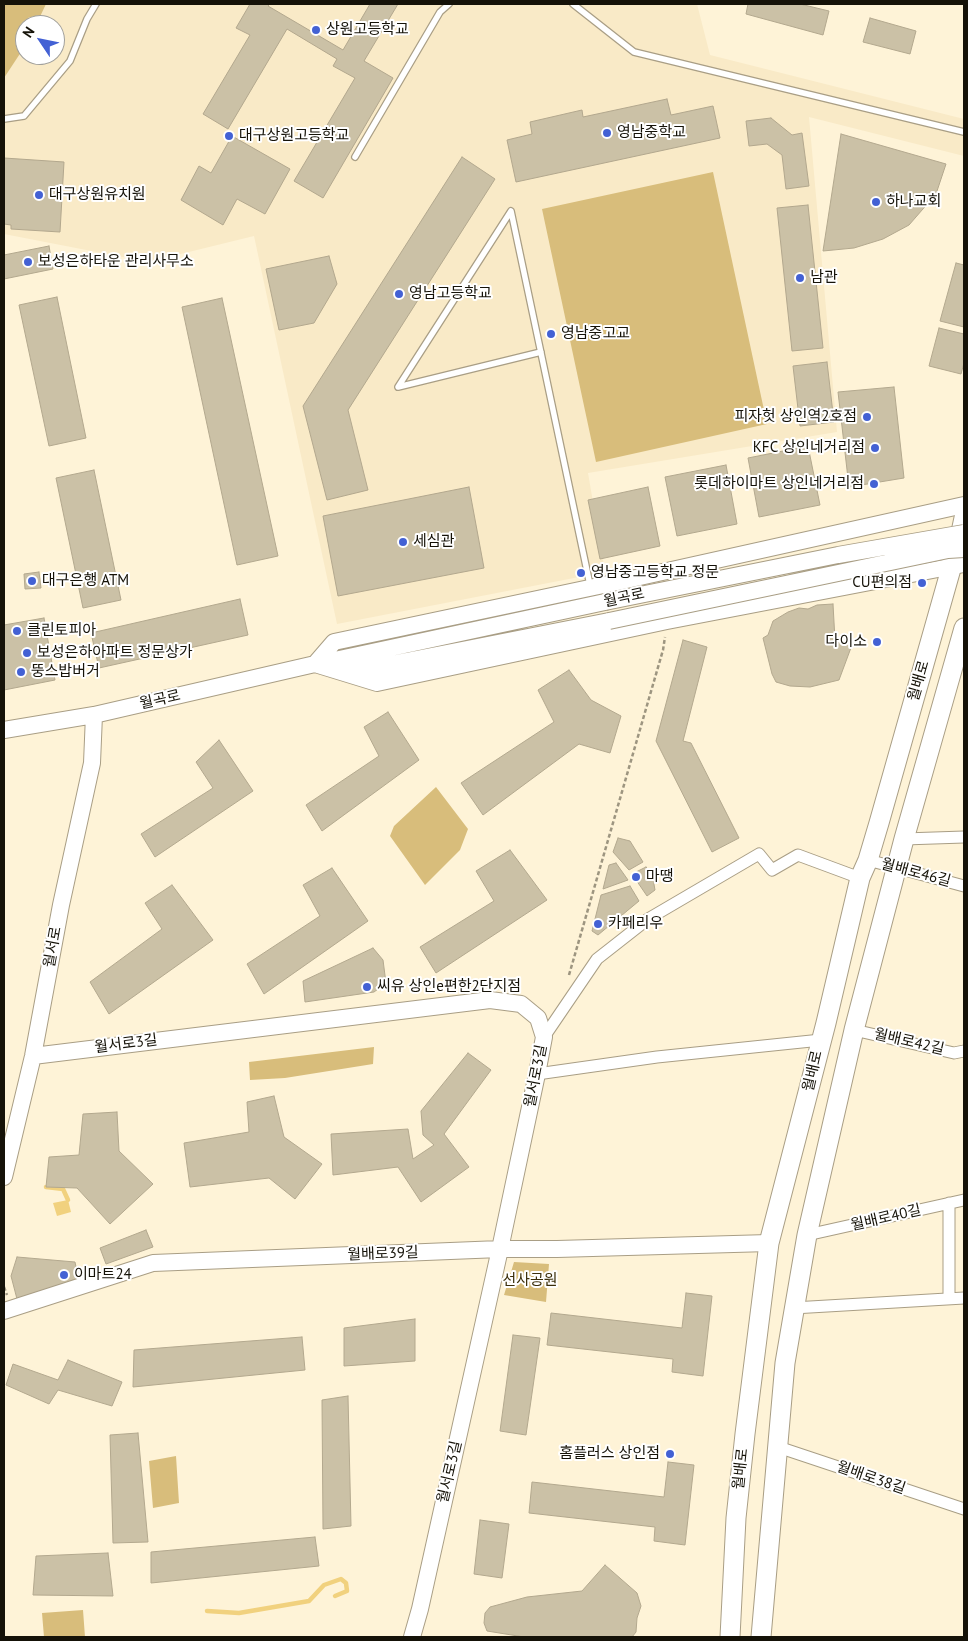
<!DOCTYPE html>
<html>
<head>
<meta charset="utf-8">
<style>
  body { margin:0 }
  #map { position:relative; width:968px; height:1641px; overflow:hidden; background:#fef3d7; font-family:"PT Sans",sans-serif }
  canvas { display:block }
  .frame { position:absolute; inset:0; border:5px solid #151208; pointer-events:none }
  .north { position:absolute; left:15px; top:15px; width:50px; height:50px; box-sizing:border-box; background:#fff; border:1px solid #a1a09c; border-radius:50%; rotate:304deg; font-size:14px; font-weight:700; line-height:20px; text-align:center; color:#151208 }
  .north::after { content:''; display:block; margin:auto; width:18px; height:22px; background:#4361d4; clip-path:polygon(50% 0,100% 100%,50% 72%,0 100%) }
</style>
</head>
<body>
<div id="map">
<canvas width="968" height="1641"></canvas>
<div class="frame"></div>
<div class="north">N</div>
</div>
<script>
const c = document.querySelector('canvas').getContext('2d');
c.lineJoin = 'round';
function fill(path, color) { c.fillStyle = color; c.fill(path, 'evenodd'); }
const poly = rows => new Path2D(rows.map(r => 'M' + r).join(''));
function stroke(path, color, width, dash) { c.strokeStyle = color; c.lineWidth = width; c.lineCap = dash ? 'butt' : 'round'; c.setLineDash(dash || []); c.stroke(path); }
function drawText(font, color, halo, rows, align = 'center') {
  c.font = font + ' "PT Sans","Noto Sans KR",sans-serif'; c.lineWidth = 4; c.setLineDash([]); c.textBaseline = 'middle'; c.strokeStyle = halo; c.fillStyle = color; for (const [text, x, y, turn = 0] of rows) {
    c.save(); c.translate(x, y); c.rotate((+turn || 0) * Math.PI / 180); c.textAlign = isNaN(turn) ? turn : align; if (halo) c.strokeText(text, 0, 0); c.fillText(text, 0, 0); c.restore();
  }
}
const built = poly([
  [4,4,697,4,710,55,964,119,964,156,809,117,837,432,588,473,605,572,337,624,254,236,148,262,4,234],
  [25,25,55,25,55,55,25,55]
]);
const green = poly([
  [4,4,46,4,36,25,25,25,25,46,4,78],
  [713,172,767,424,596,462,542,209],
  [436,787,468,829,460,850,425,885,390,836,394,826],
  [374,1047,373,1064,285,1078,250,1080,249,1062],
  [514,1262,549,1264,546,1302,504,1295],
  [176,1456,179,1503,153,1508,149,1461],
  [83,1610,85,1637,44,1637,42,1613]
]);
const water = poly([
  [68,1200,71,1212,57,1216,53,1203]
]);
const stream = poly([
  [46,1187,63,1189,68,1200],
  [207,1611,239,1613,309,1601,324,1585,341,1579,346,1583,347,1591,335,1596]
]);
const building = poly([
  [250,4,270,4,268,6,343,50,370,4,398,4,364,61,393,78,323,198,294,181,355,78,333,66,337,59,287,29,228,129,203,114,250,35,236,28,250,4],
  [748,4,800,4,829,11,823,35,746,14,748,4],
  [870,18,916,31,910,54,863,42,870,18],
  [667,99,671,115,713,106,720,138,516,182,507,140,532,134,530,122,582,110,583,117,667,99],
  [771,118,792,135,802,133,809,186,786,189,782,155,767,144,749,146,746,121,771,118],
  [841,134,946,164,936,194,909,225,883,239,854,248,823,251,841,134],
  [232,136,290,169,265,214,237,199,223,225,181,200,199,166,211,173,232,136],
  [462,157,495,179,348,410,368,490,327,500,303,406,462,157],
  [4,158,64,162,60,232,11,229,11,225,4,224,4,158],
  [808,205,823,348,792,351,777,208,808,205],
  [49,246,53,269,4,279,4,255,49,246],
  [329,256,337,284,314,323,279,330,266,269,329,256],
  [956,263,964,265,964,327,940,321,956,263],
  [57,297,86,438,49,446,19,305,57,297],
  [222,298,278,556,237,565,182,307,222,298],
  [939,328,964,334,964,363,961,374,929,366,939,328],
  [827,362,834,422,800,426,793,366,827,362],
  [894,387,904,478,849,487,838,392,894,387],
  [808,446,820,505,759,517,748,458,808,446],
  [726,465,737,524,677,536,665,477,726,465],
  [94,470,121,600,83,608,56,478,94,470],
  [469,487,484,568,338,596,323,516,469,487],
  [648,487,660,546,600,559,588,500,648,487],
  [39,572,41,588,25,589,24,574,39,572],
  [240,599,248,635,99,668,91,633,240,599],
  [833,604,835,640,852,645,839,680,810,687,790,686,776,682,772,674,763,638,768,635,773,621,788,612,799,608,808,609,817,605,833,604],
  [44,618,55,680,4,690,4,625,44,618],
  [683,640,707,647,683,741,691,743,739,838,712,852,656,741,683,640],
  [569,670,591,700,621,716,610,753,579,744,483,815,461,783,554,722,538,690,569,670],
  [388,712,419,760,322,831,306,805,379,756,364,727,388,712],
  [219,740,253,791,155,857,141,834,213,788,196,762,219,740],
  [618,838,630,841,643,862,629,870,613,852,618,838],
  [510,850,547,900,436,973,420,947,494,901,476,871,510,850],
  [616,863,628,880,603,889,609,865,616,863],
  [646,867,652,873,655,890,647,896,632,874,646,867],
  [332,868,368,921,264,994,247,964,320,916,303,885,332,868],
  [172,885,213,940,109,1014,90,982,162,929,145,903,172,885],
  [630,886,639,901,598,935,592,931,601,895,630,886],
  [373,948,383,960,386,983,374,992,305,1002,303,981,373,948],
  [468,1053,491,1070,444,1134,469,1167,421,1202,398,1167,333,1175,331,1134,408,1129,413,1159,434,1145,423,1135,421,1111,468,1053],
  [274,1096,284,1137,322,1164,295,1199,269,1178,190,1187,184,1143,249,1132,247,1102,274,1096],
  [117,1112,119,1151,153,1184,110,1224,77,1188,46,1187,49,1157,79,1155,83,1114,117,1112],
  [146,1230,153,1247,106,1264,100,1248,146,1230],
  [17,1257,75,1262,79,1281,17,1299,11,1276,17,1257],
  [686,1293,712,1296,703,1376,672,1372,673,1359,547,1345,551,1313,682,1328,686,1293],
  [415,1319,415,1361,344,1366,344,1328,415,1319],
  [513,1335,540,1338,526,1435,500,1431,513,1335],
  [302,1337,305,1370,133,1387,134,1350,302,1337],
  [68,1360,122,1382,112,1406,58,1390,49,1404,6,1385,13,1364,58,1380,68,1360],
  [348,1396,351,1526,323,1529,322,1400,348,1396],
  [138,1433,148,1542,113,1543,110,1435,138,1433],
  [668,1462,694,1465,685,1545,654,1541,655,1527,529,1513,532,1482,664,1497,668,1462],
  [480,1520,509,1524,502,1578,474,1574,480,1520],
  [315,1537,319,1566,151,1583,151,1552,315,1537],
  [108,1553,113,1596,33,1595,36,1556,108,1553],
  [605,1565,637,1593,641,1606,637,1618,636,1632,632,1637,524,1637,487,1631,484,1623,485,1613,490,1607,527,1597,582,1591,605,1565]
]);
const path = poly([
  [569,975,663,650,665,637],
  [4,1287,7,1295]
]);
const lane = poly([
  [573,4,634,52,964,132],
  [4,119,24,116,70,61,87,19,96,4],
  [355,157,440,12,449,4],
  [541,352,398,387,511,211,590,585]
]);
const street = poly([
  [904,839,964,837],
  [868,860,964,886],
  [854,1030,954,1053,964,1051],
  [544,1037,597,959,648,919,759,854,772,870,798,855,860,878],
  [537,1074,657,1057,821,1040],
  [807,1235,964,1200],
  [949,1299,949,1203],
  [793,1308,964,1298],
  [778,1447,964,1509]
]);
const secondary = poly([
  [315,664,334,642,613,583,964,505],
  [316,664,605,602],
  [344,666,371,668,609,621],
  [4,730,94,715,315,664,377,683,667,621,964,564],
  [33,1056,490,1000,521,1004,538,1018,544,1037,537,1074,500,1249,420,1609,412,1637],
  [4,1177,33,1056,61,905,92,763,94,715],
  [4,1311,153,1263,500,1249,557,1249,769,1243]
]);
const primary = poly([
  [730,1637,736,1518,745,1434,769,1243,826,1023,860,878,868,860,879,823,960,537,964,518],
  [761,1637,785,1363,807,1235,854,1030,904,839,964,628]
]);
const secondaryBridge = poly([
  [605,602,838,555,964,533],
  [609,621,948,550,964,549]
]);
const markers = [
  [316,30,5,"#4361d4"],
  [607,133,5,"#4361d4"],
  [229,136,5,"#4361d4"],
  [39,195,5,"#4361d4"],
  [876,202,5,"#4361d4"],
  [28,262,5,"#4361d4"],
  [800,278,5,"#4361d4"],
  [399,294,5,"#4361d4"],
  [551,334,5,"#4361d4"],
  [867,417,5,"#4361d4"],
  [875,448,5,"#4361d4"],
  [874,484,5,"#4361d4"],
  [403,542,5,"#4361d4"],
  [581,573,5,"#4361d4"],
  [32,581,5,"#4361d4"],
  [922,583,5,"#4361d4"],
  [17,631,5,"#4361d4"],
  [877,642,5,"#4361d4"],
  [27,653,5,"#4361d4"],
  [21,672,5,"#4361d4"],
  [636,877,5,"#4361d4"],
  [598,924,5,"#4361d4"],
  [367,987,5,"#4361d4"],
  [64,1275,5,"#4361d4"],
  [670,1454,5,"#4361d4"]
];
const poiNames = [
  ["상원고등학교",326,30],
  ["영남중학교",617,133],
  ["대구상원고등학교",239,136],
  ["대구상원유치원",49,195],
  ["하나교회",886,202],
  ["보성은하타운 관리사무소",38,262],
  ["남관",810,278],
  ["영남고등학교",409,294],
  ["영남중고교",561,334],
  ["피자헛 상인역2호점",857,417,"right"],
  ["KFC 상인네거리점",865,448,"right"],
  ["롯데하이마트 상인네거리점",864,484,"right"],
  ["세심관",413,542],
  ["영남중고등학교 정문",591,573],
  ["대구은행 ATM",42,581],
  ["CU편의점",912,583,"right"],
  ["클린토피아",27,631],
  ["다이소",867,642,"right"],
  ["보성은하아파트 정문상가",37,653],
  ["뚱스밥버거",31,672],
  ["마땡",646,877],
  ["카페리우",608,924],
  ["씨유 상인e편한2단지점",377,987],
  ["이마트24",74,1275],
  ["홈플러스 상인점",660,1454,"right"]
];
const streetNames = [
  ["월곡로",624,598,-12],
  ["월배로",919,681,-74],
  ["월곡로",160,700,-13],
  ["월배로46길",916,873,15],
  ["월서로",53,947,-80],
  ["월배로42길",909,1042,13],
  ["월서로3길",126,1044,-7],
  ["월배로",813,1071,-77],
  ["월서로3길",536,1076,-79],
  ["월배로40길",886,1218,-13],
  ["월배로39길",383,1254,-2],
  ["월배로",741,1469,-84],
  ["월서로3길",450,1472,-77],
  ["월배로38길",871,1478,19]
];
const parkNames = [
  ["선사공원",530,1281]
];
fill(built, '#f9eac7');
fill(green, '#d8bd7b');
fill(water, '#f1d17e');
stroke(stream, '#f1d17e', 4.5);
fill(building, '#cbc1a6');
stroke(building, '#b3a88e', 1);
stroke(lane, '#a99e85', 8);
stroke(street, '#a99e85', 13);
stroke(secondary, '#a99e85', 18);
stroke(primary, '#a99e85', 21);
stroke(path, '#9d9580', 2.5, [4, 2.5]);
stroke(lane, '#fff', 5.5);
stroke(street, '#fff', 11);
stroke(secondary, '#fff', 16);
stroke(primary, '#fff', 19);
stroke(secondaryBridge, '#a99e85', 18, []);
stroke(secondaryBridge, '#fff', 16);
for (const [x, y, r, color] of markers) { const dot = new Path2D(); dot.arc(x, y, r, 0, 2 * Math.PI); c.fillStyle = color; c.fill(dot); stroke(dot, '#fff', 2); }
drawText('15px', '#151208', '#fff', poiNames, 'left');
drawText('15px', '#151208', '#fff', streetNames);
drawText('15px', '#3c2f0a', '#fff', parkNames);
</script>
</body>
</html>
